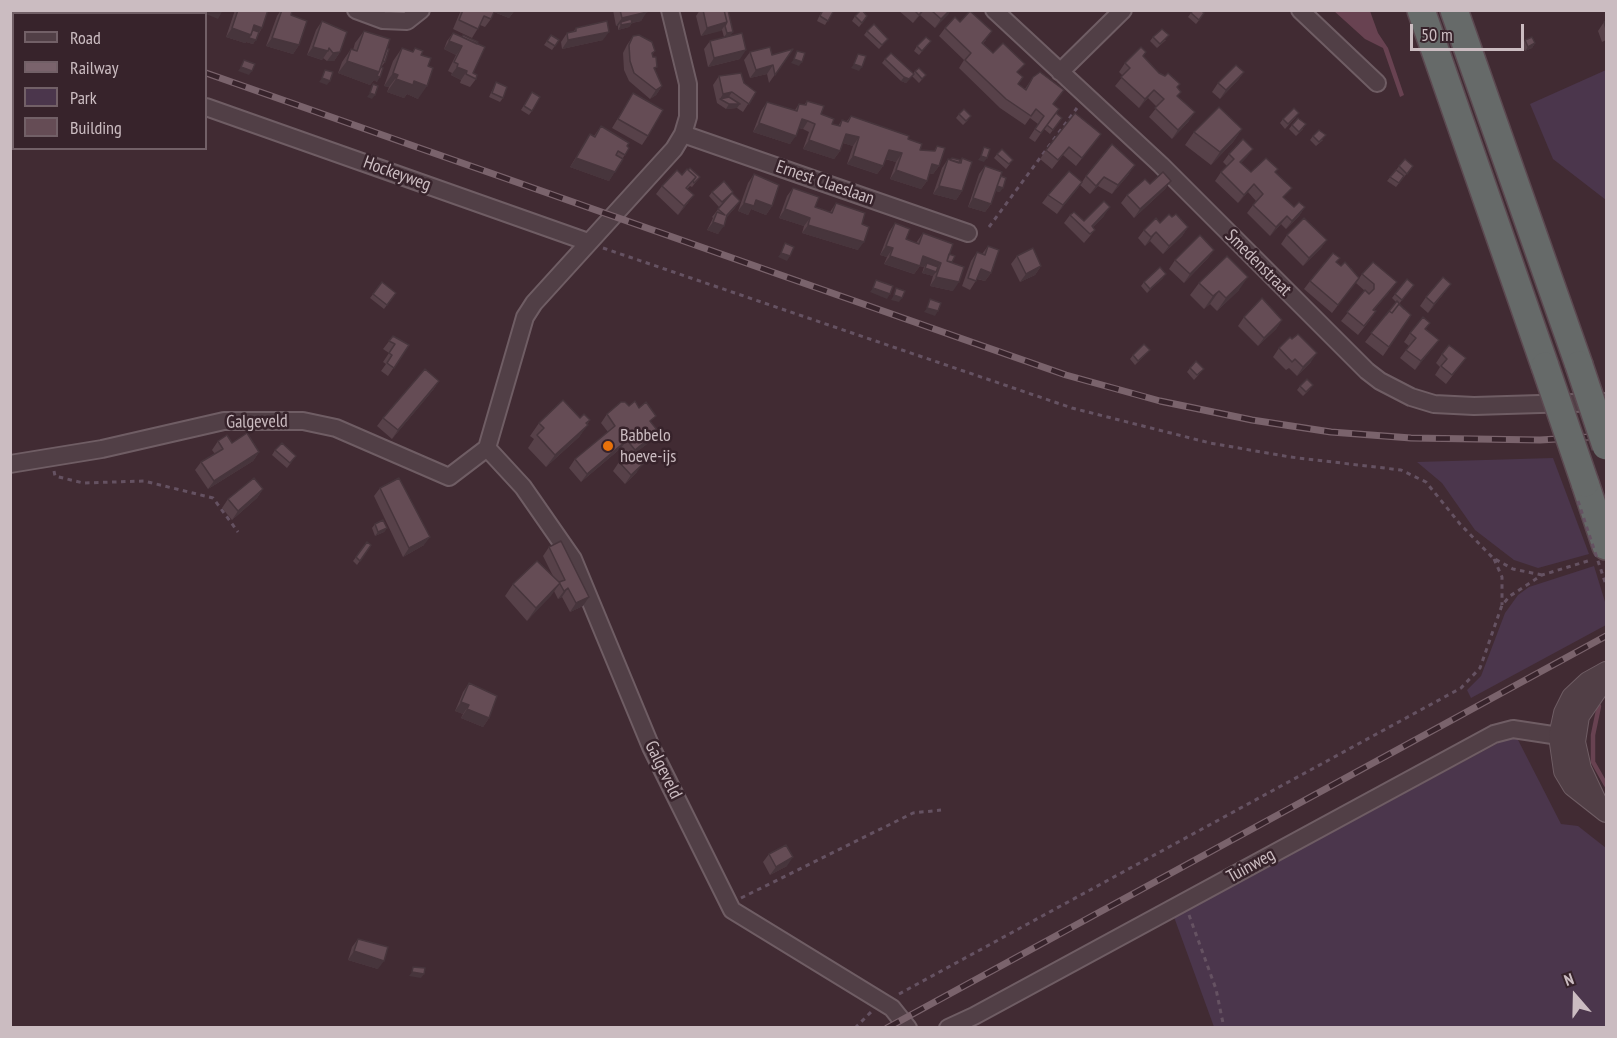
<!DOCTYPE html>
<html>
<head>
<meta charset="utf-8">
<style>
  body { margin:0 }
  #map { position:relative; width:1617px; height:1038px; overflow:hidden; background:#412b33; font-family:"PT Sans Narrow",sans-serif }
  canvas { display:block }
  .frame { position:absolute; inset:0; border:12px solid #cbbcc1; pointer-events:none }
  .legend { position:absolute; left:12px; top:12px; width:195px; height:138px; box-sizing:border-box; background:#37232b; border:2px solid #726067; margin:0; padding:8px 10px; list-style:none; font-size:18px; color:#cbbcc1 }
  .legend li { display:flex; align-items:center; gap:12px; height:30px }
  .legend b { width:30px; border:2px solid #726067 }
  .north { position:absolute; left:1545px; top:966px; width:60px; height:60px; -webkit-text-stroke:4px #37232b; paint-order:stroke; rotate:340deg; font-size:16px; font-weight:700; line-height:24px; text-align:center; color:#cbbcc1 }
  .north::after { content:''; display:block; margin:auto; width:21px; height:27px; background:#cbbcc1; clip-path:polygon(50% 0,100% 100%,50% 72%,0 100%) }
  .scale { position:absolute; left:1410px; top:24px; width:114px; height:27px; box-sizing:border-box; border:3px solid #cbbcc1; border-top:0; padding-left:8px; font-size:18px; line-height:21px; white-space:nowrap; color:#cbbcc1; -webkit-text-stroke:4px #37232b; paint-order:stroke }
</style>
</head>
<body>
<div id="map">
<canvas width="1617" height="1038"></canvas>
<div class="frame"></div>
<ul class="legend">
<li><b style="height:8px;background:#513f46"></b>Road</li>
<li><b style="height:8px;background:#7a636c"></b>Railway</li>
<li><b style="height:16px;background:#4b364c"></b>Park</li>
<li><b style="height:16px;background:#654c55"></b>Building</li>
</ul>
<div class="north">N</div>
<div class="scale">50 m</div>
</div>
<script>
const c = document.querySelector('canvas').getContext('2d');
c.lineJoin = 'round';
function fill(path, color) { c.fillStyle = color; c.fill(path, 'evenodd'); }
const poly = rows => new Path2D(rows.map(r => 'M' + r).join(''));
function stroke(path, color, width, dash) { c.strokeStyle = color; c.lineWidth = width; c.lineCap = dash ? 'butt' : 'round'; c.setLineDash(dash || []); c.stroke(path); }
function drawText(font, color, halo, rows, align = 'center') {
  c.font = font + ' "PT Sans Narrow",sans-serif'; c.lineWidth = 5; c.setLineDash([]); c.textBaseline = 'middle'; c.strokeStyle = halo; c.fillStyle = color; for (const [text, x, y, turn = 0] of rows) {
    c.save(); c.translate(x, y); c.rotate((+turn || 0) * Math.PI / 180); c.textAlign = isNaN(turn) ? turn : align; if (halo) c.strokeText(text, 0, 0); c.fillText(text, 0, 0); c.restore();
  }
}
const green = poly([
  [1606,70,1606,200,1553,159,1530,104],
  [1553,458,1589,554,1538,568,1514,560,1475,530,1442,483,1417,462],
  [1594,566,1606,605,1606,625,1471,698,1467,690,1481,676,1505,613,1518,595,1529,587],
  [1515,734,1561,824,1578,826,1606,848,1606,1027,1214,1027,1174,917]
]);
const water = poly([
  [1334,11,1370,11,1378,33,1388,48,1404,95,1400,97,1383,48,1365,39]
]);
const stream = poly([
  [1599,706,1593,735,1593,762,1606,785]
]);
const path = poly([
  [989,227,1077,108],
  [603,248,1072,408,1210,443,1290,457,1401,470,1426,482,1460,524,1493,558,1513,569,1542,575],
  [54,471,55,476,83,483,144,481,213,498,238,532],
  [1494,559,1502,577,1502,605],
  [741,898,913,813,941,810],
  [1189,915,1216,989,1224,1028],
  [899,994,1461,688,1480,668,1502,605,1510,596,1542,575,1591,560],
  [855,1028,871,1012]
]);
const minor = poly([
  [356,10,383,20,407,21,421,10],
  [994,10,1161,165,1367,371,1380,381,1411,397,1434,404,1474,406,1606,402],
  [1300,10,1377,83],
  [10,38,14,39],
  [1060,72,1123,10],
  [206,107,588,242],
  [683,134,968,233],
  [487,448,523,487,573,559,651,747,732,910,892,1008,908,1028],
  [10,464,102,449,224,421,303,421,336,428,449,477,487,448,525,317,534,303,674,149,683,134,688,117,688,84,670,10],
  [948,1028,974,1016,1494,734,1513,729,1559,736]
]);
const tertiary = poly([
  [1606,672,1588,682,1572,697,1564,713,1559,736,1564,771,1573,786,1606,812],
  [1596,801,1581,769,1575,742,1579,716,1605,678]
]);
const trunk = poly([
  [1421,10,1545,366],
  [1454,10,1579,365],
  [1585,483,1606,546]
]);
const rail = poly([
  [26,10,35,14],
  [10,14,14,15],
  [206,73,977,344,1066,375,1160,401,1252,420,1331,432,1411,438,1540,440,1606,436],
  [887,1028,1606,636]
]);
const pathBridge = poly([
  [1578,501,1606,585]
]);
const trunkBridge = poly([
  [1579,365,1606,446],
  [1545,366,1585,483]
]);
const wall = poly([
  [235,10,268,10,262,28,253,44,246,42,245,43,226,37],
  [281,10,290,10,299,45,293,54,266,46,277,16],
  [461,10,515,10,509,18,494,12,491,19,485,27,480,25,472,38,453,29],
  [613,10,647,10,641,21,632,23,629,27,618,30,618,26,616,26],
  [700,10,728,10,733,32,724,37,722,30,701,36,696,16],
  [822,10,834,10,825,25,817,21],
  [898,10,951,10,935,28,920,15,913,23],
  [1193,10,1201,18,1196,24,1188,17],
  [855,16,864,21,859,27,852,21],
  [322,21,340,52,334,61,327,61,323,58,322,60,307,55,316,30],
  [1606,21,1606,40,1602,42,1598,31,1604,22],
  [960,22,986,40,983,43,993,53,1018,73,1018,84,1025,89,1033,77,1053,105,1056,114,1062,118,1050,134,1044,129,1035,142,1029,138,1038,124,1030,118,1025,125,1000,108,959,68,964,60,939,36,945,28],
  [576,28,603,40,562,49,561,42,567,33,573,32],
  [364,31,387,49,385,62,382,66,382,65,377,82,374,80,370,85,338,73,342,62,351,49,353,50,355,43],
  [867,31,888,39,879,49,864,35],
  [453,33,476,79,470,87,460,83,461,80,451,75,452,73,448,71,456,55,444,49,447,41],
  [551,35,559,40,552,50,544,45],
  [633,36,648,40,655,51,652,55,655,69,662,86,656,95,650,99,629,81,624,70,623,53,627,45],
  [1153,37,1166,40,1157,48,1150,41],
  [1525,40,1535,43,1532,48,1525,51,1522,45],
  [710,41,740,59,708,67,704,49],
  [931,41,919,55,914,51,917,46],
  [402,48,412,52,415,48,421,55,428,66,418,99,407,94,404,98,387,92,389,87,384,86,393,61],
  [793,49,769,83,767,74,750,78,744,60,750,52,772,55],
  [1143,56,1159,73,1180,84,1177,87,1178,97,1189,121,1172,139,1149,117,1157,107,1148,98,1139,108,1115,86,1123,76,1119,72,1125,63],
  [885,59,913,74,915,71,926,75,919,83,912,76,906,83,901,81,882,63],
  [1244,72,1238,80,1220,99,1212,92,1218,83],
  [719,76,744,83,756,92,743,112,737,108,726,109,717,103,713,85],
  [496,82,503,98,500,102,489,97],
  [532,92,532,111,529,115,521,110],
  [633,93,648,136,642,145,612,128],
  [807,101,821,114,832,124,838,126,842,120,846,122,851,116,908,139,920,150,934,151,937,146,939,166,933,174,929,173,927,181,921,189,890,179,896,162,885,159,883,166,877,174,847,164,853,146,843,143,840,151,834,159,803,149,809,132,803,129,799,128,790,144,753,132,761,111,767,102,795,110,799,104,804,105],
  [959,114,968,120,963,125,956,118],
  [1296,117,1285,129,1280,123,1283,119],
  [1292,125,1303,129,1296,136,1289,129],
  [601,126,629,148,609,181,570,167,590,134,594,136],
  [1242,129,1233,142,1211,165,1185,145,1194,132],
  [1101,134,1076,166,1063,155,1052,169,1040,159,1046,150],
  [1313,136,1323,140,1316,146,1310,140],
  [1253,149,1241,163,1251,172,1275,173,1284,198,1294,207,1305,207,1299,216,1286,229,1281,224,1270,236,1247,213,1256,201,1248,192,1238,203,1215,181,1221,172,1227,166,1223,162,1229,154],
  [997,154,1010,164,1006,169,994,158],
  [962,158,962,191,956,200,933,194,942,168,948,159,959,162],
  [1405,159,1413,166,1396,187,1387,181],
  [985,166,1001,176,1000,192,996,191,991,204,985,212,968,207,979,174],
  [754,174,772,206,766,215,751,209,748,215,738,211,748,183],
  [1129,174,1112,194,1098,186,1090,194,1080,185,1057,214,1042,203,1048,195,1082,182,1086,176],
  [682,175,700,177,692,187,690,186,687,189,688,203,678,215,656,194,662,186],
  [1171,181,1165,189,1134,218,1121,203,1127,195,1150,184],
  [793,188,815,207,830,212,836,203,862,224,858,250,802,233,804,226,779,218,787,196],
  [712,192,732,193,740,201,734,209,726,218,718,234,707,230,713,218,712,217,723,203,719,207,709,196],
  [1070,215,1084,221,1104,216,1093,227,1095,230,1084,243,1064,223],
  [1172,217,1188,227,1182,236,1163,254,1150,241,1145,246,1138,238,1144,230],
  [895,223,906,239,916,243,923,233,949,254,952,262,953,291,930,286,933,276,922,273,924,267,920,266,914,274,884,264,887,257,880,255,889,232],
  [1287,235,1327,240,1321,248,1303,266,1281,244],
  [988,246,991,273,985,281,977,279,970,290,962,286,971,261,977,252,982,254],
  [1214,250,1208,258,1184,283,1169,269,1175,260],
  [1017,256,1041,266,1035,275,1020,282,1011,264],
  [1336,262,1341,266,1351,268,1359,278,1332,313,1304,289,1310,281],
  [1362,274,1391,290,1374,310,1370,320,1358,335,1341,321,1365,291,1356,283],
  [1163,278,1147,293,1141,286,1144,282],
  [1407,279,1414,285,1399,304,1411,315,1383,356,1365,342,1396,302,1392,298],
  [382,282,396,293,384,309,370,298],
  [1199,283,1239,290,1217,311,1210,304,1204,309,1190,295],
  [1445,292,1428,313,1420,306,1426,297],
  [1244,317,1282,320,1276,329,1258,346,1238,326],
  [1426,329,1439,340,1415,370,1400,358,1409,346,1404,342,1410,333],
  [393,336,409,345,388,376,381,371,386,364,383,362,389,353,383,349],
  [1279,348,1311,362,1297,376,1289,368,1286,370,1273,357],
  [1150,350,1135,365,1130,359,1133,355],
  [1442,354,1466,358,1446,384,1435,375,1440,367,1436,363],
  [1190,368,1204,369,1194,380,1187,372],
  [439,381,433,390,392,439,377,426,383,418],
  [1300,386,1310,389,1303,396,1297,390],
  [629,406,651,423,652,440,634,454,637,472,625,484,613,471,619,462,627,455,621,448,581,482,569,468,575,459,608,432,601,423,607,414],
  [580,418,590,420,579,437,546,467,528,448,534,439,530,436,539,423],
  [218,441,232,443,259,452,253,461,208,489,195,470,201,462,215,454,212,450],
  [275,450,293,460,287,468,272,455],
  [380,488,424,545,403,557,374,496],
  [263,489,257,498,232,520,222,508,228,499],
  [375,524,387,528,384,532,375,536,372,528],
  [367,542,371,545,357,565,353,561],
  [549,547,583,606,570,612,562,597,558,599,554,591,527,621,505,596,513,584,553,576,543,556],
  [469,683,489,718,483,727,461,718,463,714,455,711,463,692],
  [769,854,787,866,770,875,763,862],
  [358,939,378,969,348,960,352,947]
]);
const shadedWall = poly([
  [195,10,223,10,218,19,206,14],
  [493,10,515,10,509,18,492,11],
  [923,10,924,10,920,15,913,23],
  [950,10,951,10,948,15,935,28,941,19],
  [647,12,641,21,621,25,621,22,618,26,616,26,622,18],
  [727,22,721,31,701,36,707,28],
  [632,23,629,27,618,30,621,25],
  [254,25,262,28,256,36,251,35,256,40,253,44,246,42,245,43,226,37,232,28],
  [609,32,603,40,562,49,568,40],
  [733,32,730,36,724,37,727,33],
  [272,38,299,45,293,54,266,46],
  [449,41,475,48,461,48,456,55,444,49],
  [1535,43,1532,48,1525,51,1528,47],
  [313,47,328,51,322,60,307,55],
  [746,50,740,59,708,67,714,58],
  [340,52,334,61,327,61,333,53],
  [794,59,802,62,799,66,791,63],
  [347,61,379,72,380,77,377,82,374,80,370,85,338,73],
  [854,64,862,67,859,71,851,68],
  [773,65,767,74,750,78,756,70],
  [241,67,252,71,249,75,238,71],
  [457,67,467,71,461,80,451,75],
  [1244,72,1238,80,1220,99,1226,90],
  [393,73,398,75,389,87,384,86],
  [914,74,906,83,901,81,904,77],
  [322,78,330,81,327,85,319,82],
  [396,79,414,81,427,86,418,99,407,94,404,98,387,92],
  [662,86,656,95,650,99,656,90],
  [1154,90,1148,98,1139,108,1145,99],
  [732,92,726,101,720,99,723,94],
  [370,93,375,95,372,99,367,97],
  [729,104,740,104,737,108,726,109],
  [1195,112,1189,121,1172,139,1178,130],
  [802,119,808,121,803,129,796,127],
  [759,123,796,136,790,144,753,132],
  [1242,129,1233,142,1211,165,1220,152],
  [846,134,859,137,853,146,840,142],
  [809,140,840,151,834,159,803,149],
  [1253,149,1247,157,1234,170,1240,162],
  [889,150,902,153,896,162,883,158],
  [853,156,883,166,877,174,847,164],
  [981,156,987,158,984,162,978,160],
  [576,158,615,172,609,181,570,167],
  [932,164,939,166,933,174,926,172],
  [1135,165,1129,174,1112,194,1118,185],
  [896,170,927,181,921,189,890,179],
  [1104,177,1098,186,1090,194,1096,186],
  [1171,181,1165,189,1134,218,1140,209],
  [1082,182,1076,191,1057,214,1063,205],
  [1254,184,1248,192,1238,203,1244,195],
  [939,186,962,191,956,200,933,194],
  [996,186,1003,188,1000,192,993,190],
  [694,195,688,203,678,215,684,206],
  [973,198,991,204,985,212,968,207],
  [756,200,772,206,766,215,751,209,748,215,738,211,744,203],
  [740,201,734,209,721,223,727,215],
  [1110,207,1104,216,1088,232,1092,226],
  [1305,207,1299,216,1286,229,1292,221],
  [785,209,810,218,804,226,779,218],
  [1287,216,1281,224,1270,236,1276,227],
  [713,222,724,226,718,234,707,230],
  [808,225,864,242,858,250,802,233],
  [1188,227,1182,236,1163,254,1169,246],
  [1156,232,1150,241,1145,246,1151,237],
  [1327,240,1321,248,1303,266,1309,258],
  [886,246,893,248,887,257,880,255],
  [1214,250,1208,258,1184,283,1190,274],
  [781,253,790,256,787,261,778,257],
  [890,256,920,266,914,274,884,264],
  [923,256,941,263,935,271,927,263,924,267,917,265],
  [1041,266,1035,275,1020,282,1026,274],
  [925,268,936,272,933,276,922,273],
  [981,269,991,273,985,281,975,278],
  [1166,274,1163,278,1147,293,1150,289],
  [936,277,959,282,953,291,930,286],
  [1248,277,1239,290,1217,311,1226,298],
  [1397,282,1391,290,1367,318,1373,310],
  [1451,284,1445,292,1428,313,1434,304],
  [873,288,890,294,887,299,870,292],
  [1219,291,1210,304,1204,309,1213,296],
  [894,295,902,298,899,302,891,300],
  [927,308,938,311,935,316,924,312],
  [1282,320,1276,329,1258,346,1264,338],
  [1439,340,1433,348,1415,370,1421,361],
  [1317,353,1311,362,1297,376,1303,367],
  [439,381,433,390,392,439,398,430],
  [590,420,583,429,588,425,579,437,546,467,555,455],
  [658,431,652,440,629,458,635,450],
  [627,440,621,448,581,482,587,474],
  [259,452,253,461,208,489,214,481],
  [643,464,637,472,625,484,631,475],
  [263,489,257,498,232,520,238,511],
  [387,528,384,532,375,536,378,532],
  [430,537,424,545,403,557,409,548],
  [560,583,551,596,527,621,536,608],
  [568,588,562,597,558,599,564,591],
  [589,597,583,606,570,612,576,603],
  [461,702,469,705,463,714,455,711],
  [467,709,489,718,483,727,461,718],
  [793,857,787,866,770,875,776,867],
  [354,951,384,961,378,969,348,960],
  [412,972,424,974,421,978,409,976]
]);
const building = poly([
  [238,10,268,10,262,28,254,25,251,35,232,28,238,10],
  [282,10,292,11,291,15,307,21,299,45,272,38,282,10],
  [463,10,495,10,491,19,484,16,478,29,459,20,463,10],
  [620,10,647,10,647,12,622,18,620,10],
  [703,10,724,10,727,22,707,28,703,10],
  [724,10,728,10,733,32,727,33,725,26,727,22,724,10],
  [823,10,834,10,828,21,820,16,823,10],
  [861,10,862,10,867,16,862,23,855,16,861,10],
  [914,10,923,10,919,15,914,10],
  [931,10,950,10,941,19,931,10],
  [1193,10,1201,10,1204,13,1199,20,1191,13,1193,10],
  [970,11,992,31,982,43,993,53,1003,43,1025,64,1017,72,1023,77,1018,84,1026,90,1033,77,1040,72,1064,90,1053,104,1059,109,1041,133,1035,129,1044,116,1036,109,1031,116,1006,99,965,60,971,53,945,28,955,17,960,22,970,11],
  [631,19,632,23,621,25,621,22,631,19],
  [322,21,347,32,340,52,333,53,329,48,328,51,313,47,322,21],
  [607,21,609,32,568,40,567,33,576,31,576,28,607,21],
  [1606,21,1606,29,1604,22,1606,21],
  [874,24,888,39,882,45,867,31,874,24],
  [1162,29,1169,35,1160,44,1153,37,1162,29],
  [253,30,259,32,256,40,249,38,253,30],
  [364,31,390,39,379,72,347,61,351,49,357,51,364,31],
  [453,33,485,47,473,73,477,75,476,79,466,74,467,71,457,67,458,64,454,62,462,46,449,41,453,33],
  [742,33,746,50,714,58,710,41,742,33],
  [463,35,478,42,477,44,462,37,463,35],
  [551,35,559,40,555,46,547,41,551,35],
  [639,35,652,42,655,51,652,53,653,57,656,57,657,67,654,68,662,86,656,90,634,73,630,61,629,45,633,36,639,35],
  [926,37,931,41,922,51,917,46,926,37],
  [1532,37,1535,43,1528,47,1525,40,1532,37],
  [770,47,772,55,793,49,775,75,773,65,756,70,750,52,770,47],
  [1141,47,1146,52,1143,56,1159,73,1165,76,1168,73,1180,84,1177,87,1181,92,1177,96,1195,112,1178,130,1155,108,1164,99,1154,90,1145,99,1121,77,1130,68,1125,63,1141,47],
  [402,48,413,52,415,48,423,51,421,55,431,58,428,66,433,68,427,86,414,81,413,85,396,79,398,75,393,73,402,48],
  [387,49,389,49,385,62,383,61,387,49],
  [797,51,805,53,802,62,794,59,797,51],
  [891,53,914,74,909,79,904,77,885,59,891,53],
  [858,54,866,56,862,67,854,64,858,54],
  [244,60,255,64,252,71,241,67,244,60],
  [1236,65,1244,72,1226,90,1218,83,1236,65],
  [381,67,383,68,380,77,377,76,381,67],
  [919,68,926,75,922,79,915,71,919,68],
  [325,70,333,72,330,81,322,78,325,70],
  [741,73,744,83,756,92,749,104,732,92,723,94,719,76,741,73],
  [496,82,507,87,503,98,492,93,496,82],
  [373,84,378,86,375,95,370,93,373,84],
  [532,92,540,97,532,111,524,106,532,92],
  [633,93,663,110,648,136,618,119,633,93],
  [729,97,740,104,729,104,720,99,729,97],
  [807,101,824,106,821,114,834,119,832,124,840,126,842,120,848,122,851,116,909,136,908,139,922,144,920,150,935,151,937,146,945,148,939,166,932,164,927,181,896,170,902,153,889,150,883,166,853,156,859,137,846,134,840,151,809,140,815,124,808,121,802,119,796,136,759,123,767,102,797,111,799,104,806,105,807,101],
  [1219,107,1242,129,1220,152,1194,132,1219,107],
  [1294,108,1299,113,1288,124,1283,119,1294,108],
  [964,109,971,116,966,121,959,114,964,109],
  [1056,113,1062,118,1053,130,1047,125,1056,113],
  [1075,113,1101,134,1082,158,1069,147,1058,160,1046,150,1075,113],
  [1298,118,1306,124,1299,132,1292,125,1298,118],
  [601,126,629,143,627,146,629,148,625,155,618,151,616,155,623,159,615,172,576,158,590,134,595,137,601,126],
  [1319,130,1326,135,1319,142,1313,136,1319,130],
  [1243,139,1253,149,1240,162,1251,172,1266,158,1278,169,1275,172,1292,188,1283,197,1294,207,1299,202,1305,207,1292,221,1287,216,1276,227,1253,205,1263,194,1254,184,1244,195,1221,172,1234,159,1229,154,1243,139],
  [1112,144,1135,165,1118,185,1104,177,1096,186,1086,176,1112,144],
  [984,147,990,149,987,158,981,156,984,147],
  [1002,149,1013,160,1009,164,997,154,1002,149],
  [952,158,960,160,959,163,950,160,952,158],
  [962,158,972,162,962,191,939,186,948,159,961,163,962,158],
  [1405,159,1413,166,1407,174,1399,166,1405,159],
  [985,166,1002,172,991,204,973,198,985,166],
  [690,168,700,177,694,183,693,181,696,177,688,170,690,168],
  [687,169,696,177,686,188,694,195,684,206,662,186,677,170,682,175,687,169],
  [1396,170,1404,176,1399,183,1390,177,1396,170],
  [1069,171,1082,182,1063,205,1048,195,1069,171],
  [1163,172,1171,181,1140,209,1127,195,1145,179,1150,184,1163,172],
  [754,174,779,185,772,206,756,200,754,206,744,203,754,174],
  [1001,176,1006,178,1003,188,997,186,1001,176],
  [724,181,733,192,722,202,712,192,724,181],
  [793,188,819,197,815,207,824,210,832,213,836,203,865,213,862,224,869,227,864,242,808,225,810,218,785,209,793,188],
  [732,193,740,201,727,215,724,226,713,222,717,212,725,215,718,209,732,193],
  [1104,201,1110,207,1092,226,1095,230,1090,234,1070,215,1074,212,1084,221,1104,201],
  [1169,214,1172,217,1176,214,1188,227,1169,246,1156,232,1151,237,1144,230,1156,218,1160,223,1169,214],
  [1304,218,1327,240,1309,258,1287,235,1304,218],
  [895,223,910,229,906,239,911,241,919,244,923,233,953,244,947,261,964,267,959,282,936,277,941,263,923,256,920,266,890,256,893,248,886,246,895,223],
  [1200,235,1214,250,1190,274,1175,260,1200,235],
  [785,243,794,247,790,256,781,253,785,243],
  [988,246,999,250,991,273,981,269,976,281,968,278,977,252,985,255,988,246],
  [1033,248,1041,266,1026,274,1017,256,1033,248],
  [1333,253,1340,258,1336,262,1341,266,1345,262,1359,278,1338,305,1310,281,1333,253],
  [949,254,955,256,952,262,947,261,949,254],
  [1227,256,1248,277,1226,298,1219,291,1213,296,1199,283,1227,256],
  [1373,262,1397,282,1373,310,1376,311,1364,326,1347,312,1365,290,1369,294,1374,289,1374,284,1362,274,1373,262],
  [927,263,938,267,936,272,925,268,927,263],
  [1160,267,1166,274,1150,289,1144,282,1160,267],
  [1443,277,1451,284,1434,304,1426,297,1443,277],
  [1407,279,1414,285,1402,300,1395,294,1407,279],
  [876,280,893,286,890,294,873,288,876,280],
  [382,282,396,293,387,305,373,294,382,282],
  [896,288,905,291,902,298,894,295,896,288],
  [1262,298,1282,320,1264,338,1244,317,1262,298],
  [930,299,941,303,938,311,927,308,930,299],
  [1397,301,1404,309,1399,304,1392,313,1389,311,1386,315,1397,301],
  [1399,304,1411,315,1389,347,1371,333,1389,311,1392,313,1399,304],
  [1423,317,1430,323,1425,329,1439,340,1421,361,1406,350,1416,338,1410,333,1423,317],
  [1298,334,1317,353,1303,367,1295,359,1292,362,1279,348,1290,337,1292,339,1298,334],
  [393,336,409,345,394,368,387,363,392,355,389,353,395,344,389,341,393,336],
  [1144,344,1150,350,1138,361,1133,355,1144,344],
  [1449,345,1466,358,1452,375,1441,366,1447,359,1442,354,1449,345],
  [1196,361,1204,369,1197,375,1190,368,1196,361],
  [425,369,439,381,398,430,383,418,425,369],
  [1307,379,1313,385,1306,392,1300,386,1307,379],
  [563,400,580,418,584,414,590,420,586,423,588,425,555,455,537,435,544,428,539,423,563,400],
  [635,401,639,408,646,402,656,416,650,421,658,431,635,450,627,440,587,474,575,459,615,426,607,414,621,402,625,402,629,406,635,401],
  [247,433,259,452,214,481,201,462,223,449,218,441,227,435,232,443,247,433],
  [282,443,296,456,290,463,275,450,282,443],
  [631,451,643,464,631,475,619,462,631,451],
  [254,478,263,489,238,511,228,499,254,478],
  [399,478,430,537,409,548,380,488,399,478],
  [383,520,387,528,378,532,375,524,383,520],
  [561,541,589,597,576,603,568,588,564,591,559,582,565,580,549,547,561,541],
  [367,542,371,545,360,561,356,557,367,542],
  [537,561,560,583,536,608,513,584,537,561],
  [469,683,497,696,489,718,467,709,469,705,461,702,469,683],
  [786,845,793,857,776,867,769,854,786,845],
  [358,939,388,947,384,961,354,951,358,939],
  [413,967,425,968,424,974,412,972,413,967]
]);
const markers = [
  [608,446,6,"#e8710a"]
];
const streetNames = [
  ["Hockeyweg",397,174,20],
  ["Ernest Claeslaan",825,183,19],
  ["Smedenstraat",1258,263,45],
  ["Galgeveld",257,422,-1],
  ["Galgeveld",663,770,64],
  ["Tuinweg",1251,866,-29]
];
const poiNames = [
  ["Babbelo",620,436],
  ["hoeve-ijs",620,457]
];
fill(green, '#4b364c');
fill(water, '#684251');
stroke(stream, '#684251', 4.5);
stroke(minor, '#6f5d64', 20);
stroke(tertiary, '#6f5d64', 22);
stroke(trunk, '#5c4951', 30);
stroke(path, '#655262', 3, [4.5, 4.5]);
stroke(minor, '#513f46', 16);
stroke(tertiary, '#513f46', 20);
stroke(trunk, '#666a69', 27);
stroke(rail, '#7a636c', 7);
stroke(rail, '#37232b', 4.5, [14]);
stroke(trunkBridge, '#5c4951', 30, []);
stroke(pathBridge, '#655262', 3, [4.5, 4.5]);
stroke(trunkBridge, '#666a69', 27);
fill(wall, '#574149');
fill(shadedWall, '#47353c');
fill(building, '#654c55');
stroke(building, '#47353c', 1.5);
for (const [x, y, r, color] of markers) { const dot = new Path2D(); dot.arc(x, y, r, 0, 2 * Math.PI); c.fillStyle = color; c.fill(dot); stroke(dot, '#37232b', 2); }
drawText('18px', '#cbbcc1', '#37232b', streetNames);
drawText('18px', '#cbbcc1', '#37232b', poiNames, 'left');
</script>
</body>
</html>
